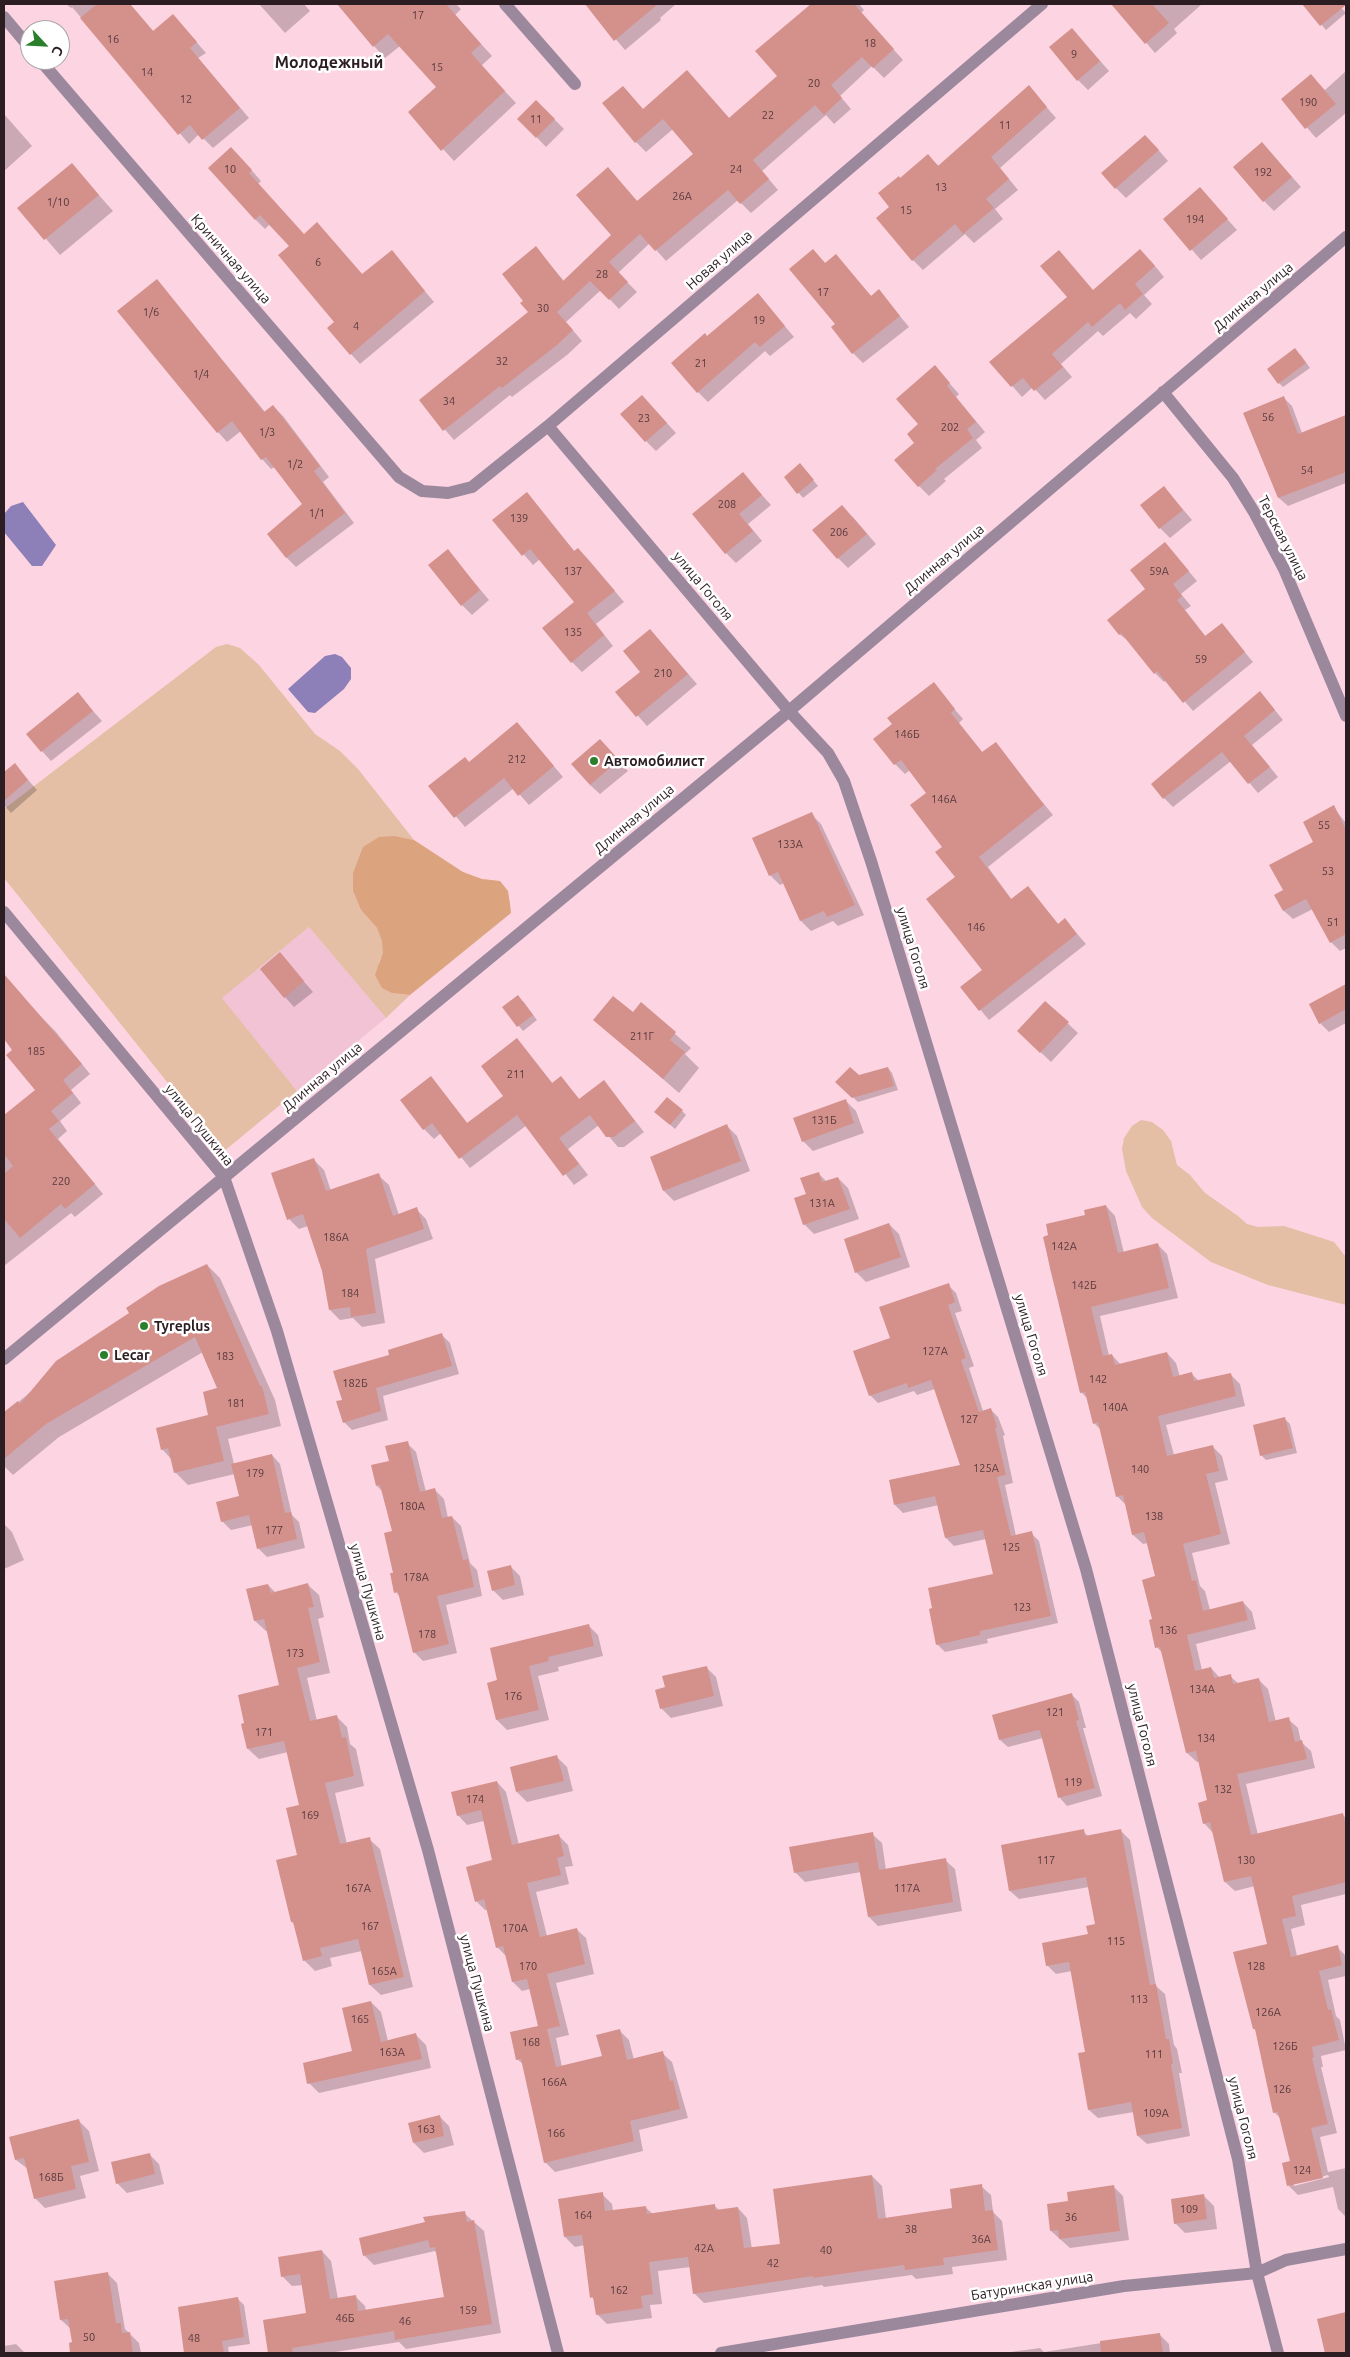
<!DOCTYPE html>
<html>
<head>
<meta charset="utf-8">
<style>
  body { margin:0 }
  #map { position:relative; width:1350px; height:2357px; overflow:hidden; background:#fdd4e2; font-family:Ubuntu,sans-serif }
  canvas { display:block }
  .frame { position:absolute; inset:0; border:5px solid #2c1d23; pointer-events:none }
  .north { position:absolute; left:20px; top:20px; width:50px; height:50px; box-sizing:border-box; background:#fff; border:1px solid #aba5a7; border-radius:50%; rotate:115deg; font-size:14px; font-weight:700; line-height:20px; text-align:center; color:#2c1d23 }
  .north::after { content:''; display:block; margin:auto; width:18px; height:22px; background:#2a7f2c; clip-path:polygon(50% 0,100% 100%,50% 72%,0 100%) }
</style>
</head>
<body>
<div id="map">
<canvas width="1350" height="2357"></canvas>
<div class="frame"></div>
<div class="north">С</div>
</div>
<script>
const c = document.querySelector('canvas').getContext('2d');
c.lineJoin = 'round';
function fill(path, color) { c.fillStyle = color; c.fill(path, 'evenodd'); }
const poly = rows => new Path2D(rows.map(r => 'M' + r).join(''));
function stroke(path, color, width, dash) { c.strokeStyle = color; c.lineWidth = width; c.lineCap = dash ? 'butt' : 'round'; c.setLineDash(dash || []); c.stroke(path); }
function drawText(font, color, halo, rows, align = 'center') {
  c.font = font + ' Ubuntu,sans-serif'; c.lineWidth = 5; c.setLineDash([]); c.textBaseline = 'middle'; c.strokeStyle = halo; c.fillStyle = color; for (const [text, x, y, turn = 0] of rows) {
    c.save(); c.translate(x, y); c.rotate((+turn || 0) * Math.PI / 180); c.textAlign = isNaN(turn) ? turn : align; if (halo) c.strokeText(text, 0, 0); c.fillText(text, 0, 0); c.restore();
  }
}
const built = poly([
  [309,927,386,1018,297,1091,221,998]
]);
const green = poly([
  [227,644,240,648,259,665,315,734,340,751,358,769,414,840,395,836,353,891,361,910,377,928,383,941,383,952,379,962,392,993,410,995,386,1018,309,927,222,998,297,1091,223,1152,4,878,4,809,216,647],
  [1141,1120,1152,1122,1163,1130,1171,1141,1177,1165,1190,1175,1205,1193,1238,1216,1247,1224,1258,1227,1284,1226,1334,1242,1346,1257,1346,1305,1268,1285,1211,1262,1152,1218,1142,1207,1126,1171,1122,1149,1124,1138,1132,1126]
]);
const forest = poly([
  [395,836,414,840,463,872,482,879,500,881,508,891,510,904,511,913,410,995,392,993,382,988,375,975,383,952,382,941,377,928,361,910,353,891,353,873,363,847,379,837]
]);
const water = poly([
  [23,502,56,545,42,566,32,566,4,532,4,514,11,506],
  [335,654,342,657,351,668,351,679,344,689,315,713,308,712,288,689,325,656]
]);
const shadow = poly([
  [66,4,130,4,154,32,173,15,206,53,198,58,249,118,213,148,199,134,189,144,72,7,71,8],
  [259,4,304,4,310,11,285,33],
  [354,4,456,4,461,9,455,15,492,56,481,66,516,103,454,161,409,112,438,87,400,46,385,58,374,46,345,11],
  [586,4,676,4,660,18,661,20,625,50],
  [811,4,859,4,864,10,861,13,903,60,884,78,872,66,840,96,851,109,834,124,826,115,762,171,778,190,751,213,738,200,666,261,650,243,618,273,637,292,619,309,601,290,566,322,582,341,567,355,512,397,510,395,454,440,420,401,529,312,525,301,536,248,564,281,612,235,608,169,638,202,695,154,673,129,646,152,636,142,644,110,697,82,730,119,778,76,757,51],
  [1113,4,1202,4,1174,29,1177,33,1155,53],
  [1313,4,1338,4,1346,13,1326,30,1307,8],
  [1072,29,1109,71,1088,90,1078,80],
  [1346,71,1346,113,1316,138,1283,100,1311,76,1325,90],
  [1029,87,1056,118,1000,168,1018,190,995,209,1003,219,974,243,965,234,923,270,913,260,900,180,928,156,939,166],
  [536,101,564,129,546,147,519,119],
  [4,114,32,146,4,171],
  [1262,143,1301,187,1274,211,1264,201],
  [1155,146,1168,161,1126,198,1116,188],
  [241,158,261,181,258,184,304,235,317,223,363,275,392,252,434,302,360,364,351,354,336,322,291,246,270,224,265,229,255,219],
  [72,165,113,211,60,255,19,208],
  [1200,189,1237,230,1201,260,1165,219],
  [813,250,826,264,836,256,872,297,879,291,909,327,863,363,853,353],
  [1150,260,1164,277,1144,295,1152,304,1136,319,1130,313,1103,336,1098,331,1061,364,1072,377,1045,400,1033,387,1022,397,991,362],
  [157,280,265,412,273,406,283,416,329,477,323,482,354,523,296,567,286,557,304,504,275,467,271,469,262,459,241,431,227,442,218,432],
  [767,305,794,337,770,356,765,351,708,402,698,392,707,337],
  [1300,354,1310,368,1283,387,1279,383],
  [935,367,959,394,956,397,985,432,976,440,982,448,944,479,946,481,929,496,919,486,916,443],
  [642,396,676,433,656,451,646,441],
  [1284,398,1292,406,1302,433,1346,416,1346,483,1288,506,1279,498,1244,413],
  [805,470,818,486,803,498,785,477],
  [743,474,771,505,748,524,762,541,736,563,726,553],
  [1164,487,1192,520,1170,538,1160,528],
  [526,493,575,552,578,549,588,559,624,602,596,624,613,646,582,672,572,662,576,602,540,559,533,565,494,520],
  [852,516,876,544,848,568,838,558],
  [1165,543,1197,581,1181,594,1191,606,1185,610,1206,637,1222,625,1253,662,1193,711,1166,680,1164,682,1155,673,1130,642,1119,634,1147,589],
  [448,551,489,600,472,615,462,605],
  [650,630,697,684,647,726,617,692,642,672],
  [933,684,963,719,959,723,983,753,995,744,1053,815,988,867,1012,900,1028,888,1059,925,1065,920,1086,944,989,1020,962,988,984,971,957,877,944,847,928,793,910,770,905,774,895,764,875,739,893,725],
  [1260,692,1283,720,1252,745,1278,777,1258,793,1231,761,1173,807,1164,798],
  [78,694,102,721,51,761,42,751],
  [526,733,563,777,529,805,514,788,465,827,430,786,469,763],
  [610,751,628,771,600,794,590,785],
  [15,765,37,790,11,813,4,805,4,774],
  [1333,807,1346,823,1346,948,1340,951,1331,942,1313,909,1293,919,1284,911,1276,896,1285,891,1315,842],
  [811,814,821,824,864,915,838,926,833,921,811,931,801,921,784,883,780,885,770,875],
  [280,954,313,992,294,1007,285,997],
  [4,979,56,1032,90,1074,71,1090,81,1103,60,1121,67,1131,58,1139,103,1194,75,1217,71,1213,4,1266,4,1117,36,1090,14,1050,4,1037],
  [1346,986,1346,1023,1329,1032,1320,1023,1310,1005],
  [523,1001,537,1020,523,1031,504,1008],
  [1045,1002,1078,1033,1051,1062,1029,1041],
  [641,1004,691,1048,685,1054,699,1068,679,1093,595,1020,633,1014],
  [517,1039,553,1084,561,1077,580,1100,604,1082,644,1132,624,1147,618,1147,599,1125,568,1149,588,1175,574,1185,527,1125,470,1168,441,1133,434,1139,424,1129,431,1077,468,1124,505,1096],
  [888,1068,892,1073,898,1090,858,1102,837,1082],
  [846,1101,856,1111,864,1133,813,1151,803,1141],
  [682,1111,686,1115,675,1129,661,1117],
  [727,1126,737,1136,750,1171,674,1201,664,1191,651,1157],
  [314,1160,324,1170,331,1191,378,1175,389,1185,399,1215,416,1209,426,1219,433,1239,375,1259,385,1323,362,1327,353,1318,340,1320,330,1310,324,1271,308,1226,299,1229,289,1219],
  [818,1173,827,1182,838,1178,848,1188,859,1219,814,1234,804,1224,807,1195],
  [1106,1206,1115,1216,1124,1253,1158,1245,1167,1254,1178,1298,1100,1316,1109,1356,1112,1355,1121,1365,1167,1353,1176,1363,1180,1377,1192,1374,1199,1381,1230,1374,1240,1384,1245,1406,1166,1425,1174,1455,1212,1446,1222,1456,1228,1480,1215,1483,1230,1544,1192,1553,1200,1586,1205,1591,1210,1610,1243,1602,1252,1612,1256,1629,1196,1644,1202,1670,1211,1668,1220,1678,1230,1676,1239,1684,1258,1679,1268,1689,1276,1722,1288,1719,1298,1728,1301,1742,1311,1751,1315,1768,1246,1784,1258,1835,1343,1815,1346,1818,1346,1894,1301,1905,1305,1925,1291,1929,1297,1956,1337,1947,1346,1956,1346,1976,1328,1980,1336,2016,1340,2020,1346,2050,1321,2056,1323,2067,1321,2067,1337,2133,1320,2137,1328,2172,1346,2168,1346,2217,1338,2209,1333,2187,1298,2195,1289,2186,1283,2164,1292,2162,1282,2120,1274,2112,1257,2031,1254,2029,1269,1945,1255,1886,1235,1891,1225,1882,1213,1833,1204,1823,1209,1801,1200,1762,1197,1762,1187,1753,1163,1654,1157,1647,1153,1620,1156,1577,1148,1543,1143,1544,1133,1535,1126,1505,1117,1496,1101,1430,1094,1423,1088,1399,1081,1392,1050,1269,1044,1238],
  [1328,2175,1329,2177,1294,2186,1294,2184],
  [889,1224,899,1234,910,1267,866,1282,856,1272],
  [207,1265,220,1278,275,1400,281,1426,228,1439,234,1464,272,1455,280,1464,292,1515,299,1522,305,1548,267,1557,258,1548,253,1525,231,1530,222,1521,240,1497,235,1474,188,1485,175,1472,172,1460,162,1449,210,1416,219,1389,203,1352,59,1437,13,1475,4,1466,4,1414,34,1389],
  [948,1285,956,1293,962,1311,955,1313,974,1366,969,1368,983,1411,990,1409,998,1417,1005,1435,1003,1436,1013,1483,1005,1485,1016,1536,1031,1533,1039,1541,1058,1623,987,1639,988,1643,945,1652,937,1644,994,1575,986,1539,954,1546,946,1538,939,1505,903,1513,895,1505,962,1466,935,1389,917,1395,914,1391,878,1403,870,1395,892,1339],
  [441,1334,450,1343,459,1374,383,1396,388,1420,352,1430,344,1422,344,1401,391,1356],
  [1285,1419,1290,1424,1297,1453,1266,1460,1261,1455],
  [407,1443,416,1452,426,1492,435,1490,444,1499,448,1518,452,1517,461,1526,470,1563,477,1570,482,1596,446,1605,457,1653,423,1661,414,1652,400,1597,396,1592,393,1532,383,1492,377,1486,390,1462],
  [4,1524,12,1532,24,1560,4,1569],
  [510,1566,520,1576,524,1595,503,1600,493,1590],
  [268,1585,276,1593,308,1585,319,1595,324,1617,318,1619,330,1673,307,1678,317,1721,336,1716,347,1727,350,1744,356,1749,364,1786,335,1793,347,1844,369,1839,380,1849,413,1987,381,1995,370,1985,362,1951,330,1958,332,1966,315,1971,304,1960,295,1925,292,1922,298,1856,301,1806,288,1752,259,1759,248,1749,281,1686,268,1631,266,1631,255,1621,247,1590],
  [588,1625,598,1635,603,1656,558,1667,559,1671,538,1676,549,1720,507,1730,497,1720,499,1681],
  [706,1667,716,1677,723,1706,671,1718,661,1708,667,1688],
  [1071,1694,1079,1702,1086,1728,1083,1728,1102,1796,1067,1806,1060,1798,1043,1738,1008,1747,1000,1740],
  [557,1757,567,1767,573,1791,527,1802,517,1792,512,1768],
  [497,1782,506,1792,519,1845,558,1835,568,1845,573,1866,565,1867,569,1884,536,1892,547,1936,576,1929,586,1938,594,1974,556,1983,569,2035,556,2038,562,2067,603,2057,619,2030,629,2040,634,2060,662,2053,672,2062,688,2118,639,2130,643,2151,555,2172,545,2162,524,2065,517,2059,539,2027,530,1989,522,1991,513,1982,507,1957,497,1947,488,1910,485,1910,476,1901,494,1861,484,1821,467,1825,458,1815],
  [1083,1831,1089,1837,1121,1831,1130,1840,1156,1986,1165,1994,1174,2045,1177,2049,1182,2073,1179,2073,1190,2136,1147,2144,1138,2136,1134,2112,1098,2118,1089,2110,1086,2053,1072,1971,1056,1974,1047,1965,1089,1935,1096,1925,1089,1887,1019,1899,1010,1891],
  [872,1834,882,1843,886,1870,945,1860,955,1869,962,1911,878,1926,869,1917,861,1872,805,1882,795,1872],
  [371,2002,381,2012,388,2041,416,2035,426,2045,431,2068,319,2093,309,2083,354,2051],
  [439,2116,449,2126,454,2145,424,2153,414,2143],
  [79,2121,89,2131,99,2171,80,2176,86,2198,45,2208,35,2198,28,2169,16,2160,10,2137],
  [149,2154,159,2164,164,2184,127,2193,117,2183],
  [872,2176,882,2186,886,2219,954,2210,981,2186,991,2195,993,2212,1002,2221,1007,2260,952,2267,953,2274,916,2279,912,2275,824,2287,822,2285,704,2303,694,2293,691,2267,658,2271,662,2304,650,2305,652,2318,607,2324,597,2314,595,2301,592,2297,585,2245,575,2247,565,2237,602,2194,612,2204,613,2211,645,2207,653,2214,714,2205,720,2211,738,2208,747,2218,752,2249,782,2245],
  [1114,2187,1123,2196,1129,2240,1070,2248,1051,2231],
  [1204,2196,1214,2206,1217,2229,1185,2233,1175,2223],
  [464,2213,484,2231,501,2333,406,2349,399,2342,329,2353,270,2353,264,2321,307,2314,303,2285,292,2286,282,2276,322,2251,331,2261,338,2299,355,2296,365,2306,366,2311,445,2298,437,2254,435,2251,374,2265,364,2255],
  [107,2273,117,2283,125,2329,139,2343,141,2353,75,2353,71,2329,61,2320],
  [237,2298,244,2305,250,2344,228,2347,229,2353,186,2353,179,2308],
  [1346,2314,1346,2353,1325,2353,1318,2320],
  [1159,2334,1169,2344,1170,2353,1003,2353,1040,2348,1044,2352],
  [16,2344,25,2353,4,2353,4,2346]
]);
const building = poly([
  [97,4,130,4,153,31,173,14,197,42,190,48,240,108,202,140,190,125,178,135,80,18],
  [337,4,446,4,481,44,471,53,505,91,441,151,408,112,436,87,388,34,373,47],
  [585,4,658,4,614,41],
  [811,4,854,4,894,49,873,68,862,57,831,85,842,98,824,115,815,105,753,160,769,179,740,204,728,190,655,251,640,234,609,262,628,282,609,300,590,281,557,312,573,330,557,345,502,388,500,386,443,431,419,400,528,312,520,303,523,301,502,274,536,246,563,281,611,235,576,195,608,167,637,201,693,154,663,119,635,143,602,103,623,86,643,109,687,70,729,118,777,76,755,51],
  [1111,4,1152,4,1169,23,1145,44],
  [1302,4,1346,4,1346,5,1320,26],
  [1072,28,1100,61,1077,81,1049,47],
  [1311,74,1336,104,1305,129,1281,99],
  [1029,85,1047,107,991,157,1009,179,986,199,994,208,963,234,955,224,912,261,876,218,889,207,878,193,899,176,900,178,928,154,938,166],
  [536,100,555,119,536,138,517,119],
  [1145,135,1159,150,1115,189,1101,173],
  [1262,142,1292,177,1263,202,1233,167],
  [231,147,252,170,249,173,304,234,317,222,362,274,392,250,425,291,350,355,327,328,334,322,278,255,289,246,260,215,255,220,208,168],
  [72,163,99,195,44,240,17,208],
  [1200,187,1228,219,1190,251,1163,219],
  [813,249,825,263,836,254,871,296,879,289,900,316,852,354,831,327,835,324,789,269],
  [1140,249,1155,266,1135,284,1143,294,1125,310,1120,303,1092,327,1088,322,1052,354,1063,367,1034,391,1023,378,1011,387,989,362,1067,297,1040,266,1059,250,1093,290],
  [157,279,264,412,273,405,320,466,314,471,345,513,286,558,267,534,302,504,266,457,261,460,232,421,217,433,117,311],
  [758,293,785,326,760,347,755,342,697,393,671,363,705,333,707,336],
  [1295,348,1306,363,1278,384,1267,369],
  [935,365,950,383,947,386,976,422,967,429,973,438,935,469,937,470,918,487,894,460,914,443,907,434,918,424,896,399],
  [642,395,667,423,645,442,620,414],
  [1284,396,1298,434,1346,415,1346,472,1278,498,1243,413],
  [800,463,814,480,797,494,784,477],
  [743,472,762,495,739,514,753,531,725,554,692,514],
  [1164,486,1183,510,1159,529,1140,505],
  [527,492,574,551,578,548,615,591,587,613,604,635,571,663,542,628,574,602,530,549,522,556,492,520],
  [842,505,867,534,837,559,812,530],
  [1165,542,1189,571,1173,584,1182,596,1177,600,1205,636,1222,623,1245,652,1183,703,1157,671,1154,674,1121,633,1119,635,1107,620,1145,589,1130,570],
  [448,549,480,590,461,606,428,565],
  [650,629,688,674,636,717,615,692,640,672,623,651],
  [934,682,955,709,951,713,982,752,996,742,1044,805,979,857,1011,899,1028,886,1058,924,1065,918,1077,934,979,1011,960,987,982,970,926,899,955,877,935,852,942,847,910,805,926,793,901,760,894,765,873,739,892,724,887,718],
  [1260,691,1275,710,1244,736,1270,767,1248,784,1222,752,1163,799,1151,784],
  [78,692,93,711,41,752,26,734],
  [517,722,554,766,518,796,504,778,454,818,428,786,465,757,469,762],
  [600,739,619,760,590,785,571,764],
  [15,763,28,780,4,801,4,772],
  [1334,805,1346,830,1346,934,1330,943,1306,899,1283,911,1274,895,1283,890,1269,865,1313,842,1303,822],
  [812,812,855,905,827,917,824,911,800,921,778,872,769,876,752,838],
  [280,952,304,981,284,998,260,969],
  [4,974,82,1064,63,1080,73,1093,51,1111,59,1121,49,1129,95,1184,65,1209,61,1204,20,1238,4,1219,4,1174,13,1166,4,1154,4,1115,35,1090,6,1055,12,1050,4,1039],
  [1346,984,1346,1009,1319,1024,1309,1004],
  [518,995,533,1015,517,1027,502,1007],
  [613,996,633,1012,641,1002,676,1032,670,1040,685,1052,663,1079,593,1020],
  [1045,1001,1069,1022,1040,1053,1017,1031],
  [517,1038,552,1083,561,1076,579,1099,604,1080,635,1121,614,1137,606,1137,590,1115,559,1138,579,1164,563,1176,517,1115,459,1159,432,1123,423,1130,400,1100,431,1076,467,1123,503,1096,481,1066],
  [850,1067,859,1075,888,1067,894,1086,852,1098,835,1082],
  [667,1097,683,1110,670,1125,654,1112],
  [846,1099,854,1123,802,1142,793,1118],
  [727,1124,741,1161,663,1191,650,1157],
  [314,1158,326,1191,379,1173,393,1216,417,1207,424,1229,366,1249,376,1313,351,1317,350,1307,329,1310,322,1271,303,1214,287,1220,271,1173],
  [819,1172,822,1182,838,1177,850,1209,803,1225,794,1198,806,1194,800,1178],
  [1106,1205,1118,1253,1158,1243,1169,1288,1091,1307,1103,1356,1112,1354,1115,1365,1167,1352,1173,1377,1192,1372,1194,1381,1231,1373,1236,1396,1158,1416,1167,1456,1213,1445,1219,1471,1206,1474,1221,1534,1183,1544,1192,1581,1196,1580,1203,1611,1243,1601,1248,1620,1187,1635,1195,1671,1211,1667,1214,1678,1231,1674,1233,1684,1259,1678,1269,1722,1289,1717,1295,1742,1302,1740,1307,1759,1237,1774,1251,1835,1343,1813,1346,1827,1346,1882,1292,1896,1296,1916,1282,1919,1291,1957,1338,1945,1342,1965,1319,1971,1328,2010,1331,2009,1339,2040,1312,2047,1314,2057,1312,2058,1328,2124,1311,2128,1323,2178,1287,2186,1282,2163,1290,2161,1278,2112,1273,2113,1255,2029,1253,2029,1233,1952,1267,1944,1251,1876,1224,1882,1210,1822,1203,1824,1198,1803,1207,1800,1196,1751,1186,1753,1160,1647,1155,1648,1149,1620,1152,1619,1142,1580,1155,1576,1144,1532,1132,1535,1123,1495,1116,1497,1098,1422,1093,1424,1085,1392,1080,1393,1043,1237,1048,1235,1046,1224,1085,1215,1084,1210],
  [889,1223,901,1257,855,1273,844,1239],
  [207,1264,260,1386,262,1386,269,1414,216,1427,224,1461,174,1473,168,1448,161,1450,156,1428,208,1415,203,1392,217,1388,195,1337,46,1424,4,1459,4,1412,18,1401,20,1404,56,1361,129,1313,126,1308,159,1286],
  [949,1283,955,1302,948,1305,966,1358,961,1360,979,1412,991,1408,997,1427,995,1428,1006,1475,997,1477,1011,1536,1032,1531,1051,1616,980,1631,980,1635,936,1645,929,1609,932,1608,928,1588,993,1574,983,1530,945,1538,935,1496,894,1505,889,1480,960,1465,931,1380,908,1388,907,1383,869,1396,853,1351,890,1338,879,1307],
  [442,1333,452,1366,376,1388,381,1411,343,1423,336,1401,342,1400,333,1371,389,1355,388,1350],
  [1285,1417,1293,1448,1260,1456,1253,1425],
  [408,1441,420,1492,435,1488,442,1518,452,1516,463,1560,468,1559,474,1587,437,1596,449,1644,413,1653,398,1592,394,1593,390,1573,393,1573,384,1533,392,1531,380,1485,376,1486,371,1465,389,1461,385,1446],
  [272,1454,285,1513,291,1512,297,1539,257,1549,249,1515,221,1522,216,1502,239,1496,231,1464],
  [511,1565,515,1585,492,1591,487,1571],
  [308,1583,314,1607,308,1608,320,1662,297,1668,310,1721,337,1715,342,1738,346,1737,354,1776,325,1783,340,1844,370,1837,404,1977,369,1985,358,1939,320,1948,322,1956,303,1961,293,1922,291,1922,276,1860,297,1855,286,1808,299,1805,284,1741,247,1749,241,1724,244,1723,238,1695,279,1685,264,1619,254,1621,246,1589,268,1584,271,1593],
  [589,1624,594,1646,548,1657,549,1661,529,1666,539,1710,496,1720,487,1683,497,1680,490,1648],
  [707,1666,714,1696,660,1709,655,1690,665,1687,662,1676],
  [1072,1693,1079,1720,1076,1721,1095,1788,1058,1798,1040,1731,1038,1730,999,1740,992,1715],
  [557,1755,564,1781,516,1792,510,1767],
  [497,1781,512,1845,559,1834,564,1856,557,1858,561,1875,527,1883,540,1937,577,1928,585,1964,547,1974,560,2026,547,2029,556,2067,602,2056,596,2035,620,2029,627,2060,663,2051,670,2081,673,2080,680,2109,630,2121,634,2141,544,2163,521,2059,516,2060,510,2032,538,2026,527,1979,512,1982,503,1946,496,1948,484,1899,475,1902,466,1867,492,1860,481,1810,457,1816,451,1792],
  [1084,1829,1085,1836,1121,1829,1150,1985,1156,1984,1166,2039,1169,2039,1173,2064,1171,2064,1182,2128,1137,2136,1131,2102,1088,2110,1078,2053,1085,2052,1069,1962,1046,1966,1042,1943,1088,1934,1086,1926,1095,1924,1086,1877,1009,1891,1001,1845],
  [873,1832,879,1870,946,1858,953,1902,868,1917,858,1862,794,1873,789,1847],
  [371,2001,381,2042,416,2033,422,2059,307,2084,303,2063,352,2051,342,2008],
  [440,2115,444,2136,413,2143,408,2123],
  [79,2119,89,2162,71,2166,76,2189,34,2199,24,2158,15,2160,9,2137],
  [150,2153,155,2174,116,2184,111,2162],
  [872,2175,878,2219,952,2208,950,2189,982,2184,985,2211,993,2210,998,2250,943,2258,944,2265,905,2270,904,2265,813,2278,813,2276,693,2294,688,2257,649,2262,653,2294,641,2296,643,2308,596,2315,593,2297,590,2298,582,2235,564,2237,558,2199,603,2192,605,2211,646,2206,647,2214,715,2204,715,2210,738,2207,744,2248,780,2244,773,2189],
  [1114,2185,1120,2231,1059,2239,1058,2230,1050,2231,1047,2204,1068,2201,1067,2192],
  [1204,2194,1207,2219,1174,2224,1171,2199],
  [465,2211,467,2222,474,2220,492,2324,395,2340,394,2331,292,2348,293,2353,268,2353,263,2320,306,2313,300,2274,281,2277,278,2257,322,2250,330,2299,356,2295,358,2311,444,2297,435,2247,430,2248,428,2240,363,2256,359,2238,425,2222,423,2217],
  [108,2272,116,2323,121,2323,122,2333,130,2332,133,2353,70,2353,69,2343,72,2342,68,2319,60,2320,54,2281],
  [238,2297,244,2337,222,2341,224,2353,184,2353,178,2307],
  [1346,2312,1346,2353,1325,2353,1317,2319],
  [1160,2333,1163,2353,1101,2353,1100,2341]
]);
const minor = poly([
  [505,4,575,84],
  [4,17,30,48],
  [40,60,399,477,422,491,448,493,472,487,548,426,1042,4],
  [1163,392,1233,478,1254,512,1284,569,1346,716],
  [548,426,789,711,828,753,844,781,871,861,1086,1569,1238,2159,1257,2273,1278,2353],
  [4,912,224,1177,277,1331,428,1850,558,2353],
  [4,1359,789,711,1346,237],
  [721,2353,1124,2286,1257,2273,1286,2260,1346,2249]
]);
const markers = [
  [594,761,5,"#2a7f2c"],
  [144,1326,5,"#2a7f2c"],
  [104,1355,5,"#2a7f2c"]
];
const numberNames = [
  ["17",418,15],
  ["16",113,39],
  ["18",870,43],
  ["9",1074,54],
  ["15",437,67],
  ["14",147,72],
  ["20",814,83],
  ["12",186,99],
  ["190",1308,102],
  ["22",768,115],
  ["11",536,119],
  ["11",1005,125],
  ["10",230,169],
  ["24",736,169],
  ["192",1263,172],
  ["13",941,187],
  ["26А",682,196],
  ["1/10",58,202],
  ["15",906,210],
  ["194",1195,219],
  ["6",318,262],
  ["28",602,274],
  ["17",823,292],
  ["30",543,308],
  ["1/6",151,312],
  ["19",759,320],
  ["4",356,326],
  ["32",502,361],
  ["21",701,363],
  ["1/4",201,374],
  ["34",449,401],
  ["56",1268,417],
  ["23",644,418],
  ["202",950,427],
  ["1/3",267,432],
  ["1/2",295,464],
  ["54",1307,470],
  ["208",727,504],
  ["1/1",317,513],
  ["139",519,518],
  ["206",839,532],
  ["137",573,571],
  ["59А",1159,571],
  ["135",573,632],
  ["59",1201,659],
  ["210",663,673],
  ["146Б",907,734],
  ["212",517,759],
  ["146А",944,799],
  ["55",1324,825],
  ["133А",790,844],
  ["53",1328,871],
  ["51",1333,922],
  ["146",976,927],
  ["211Г",642,1036],
  ["185",36,1051],
  ["211",516,1074],
  ["131Б",824,1120],
  ["220",61,1181],
  ["131А",822,1203],
  ["186А",336,1237],
  ["142А",1064,1246],
  ["142Б",1084,1285],
  ["184",350,1293],
  ["127А",935,1351],
  ["183",225,1356],
  ["142",1098,1379],
  ["182Б",355,1383],
  ["181",236,1403],
  ["140А",1115,1407],
  ["127",969,1419],
  ["125А",986,1468],
  ["140",1140,1469],
  ["179",255,1473],
  ["180А",412,1506],
  ["138",1154,1516],
  ["177",274,1530],
  ["125",1011,1547],
  ["178А",416,1577],
  ["123",1022,1607],
  ["136",1168,1630],
  ["178",427,1634],
  ["173",295,1653],
  ["134А",1202,1689],
  ["176",513,1696],
  ["121",1055,1712],
  ["171",264,1732],
  ["134",1206,1738],
  ["119",1073,1782],
  ["132",1223,1789],
  ["174",475,1799],
  ["169",310,1815],
  ["117",1046,1860],
  ["130",1246,1860],
  ["167А",358,1888],
  ["117А",907,1888],
  ["167",370,1926],
  ["170А",515,1928],
  ["115",1116,1941],
  ["170",528,1966],
  ["128",1256,1966],
  ["165А",384,1971],
  ["113",1139,1999],
  ["126А",1268,2012],
  ["165",360,2019],
  ["168",531,2042],
  ["126Б",1285,2046],
  ["163А",392,2052],
  ["111",1154,2054],
  ["166А",554,2082],
  ["126",1282,2089],
  ["109А",1156,2113],
  ["163",426,2129],
  ["166",556,2133],
  ["124",1302,2170],
  ["168Б",51,2177],
  ["109",1189,2209],
  ["164",583,2215],
  ["36",1071,2217],
  ["38",911,2229],
  ["36А",981,2239],
  ["42А",704,2248],
  ["40",826,2250],
  ["42",773,2263],
  ["162",619,2290],
  ["159",468,2310],
  ["46Б",345,2318],
  ["46",405,2321],
  ["50",89,2337],
  ["48",194,2338]
];
const streetNames = [
  ["Криничная улица",231,259,49],
  ["Новая улица",719,260,-41],
  ["Длинная улица",1253,297,-40],
  ["Терская улица",1283,538,63],
  ["Длинная улица",944,559,-40],
  ["улица Гоголя",703,586,50],
  ["Длинная улица",634,819,-40],
  ["улица Гоголя",913,948,73],
  ["Длинная улица",322,1077,-40],
  ["улица Пушкина",199,1125,51],
  ["улица Гоголя",1031,1335,73],
  ["улица Пушкина",368,1592,74],
  ["улица Гоголя",1142,1725,76],
  ["улица Пушкина",477,1983,75],
  ["улица Гоголя",1243,2118,76],
  ["Батуринская улица",1032,2286,-9]
];
const poiNames = [
  ["Автомобилист",604,761],
  ["Tyreplus",154,1326],
  ["Lecar",114,1355]
];
const quarterNames = [
  ["Молодежный",329,63]
];
fill(built, '#f2c3d4');
fill(green, '#e5bea6');
fill(forest, '#dba37e');
fill(water, '#8d7fb7');
fill(shadow, '#0003');
fill(building, '#d4908b');
stroke(minor, '#9c889c', 12);
for (const [x, y, r, color] of markers) { const dot = new Path2D(); dot.arc(x, y, r, 0, 2 * Math.PI); c.fillStyle = color; c.fill(dot); stroke(dot, '#fff', 2); }
drawText('11px', '#563a3d', null, numberNames);
drawText('14px', '#2c1d23', '#fff', streetNames);
drawText('bold 14px', '#2c1d23', '#fff', poiNames, 'left');
drawText('bold 16px', '#2c1d23', '#fff', quarterNames);
</script>
</body>
</html>
